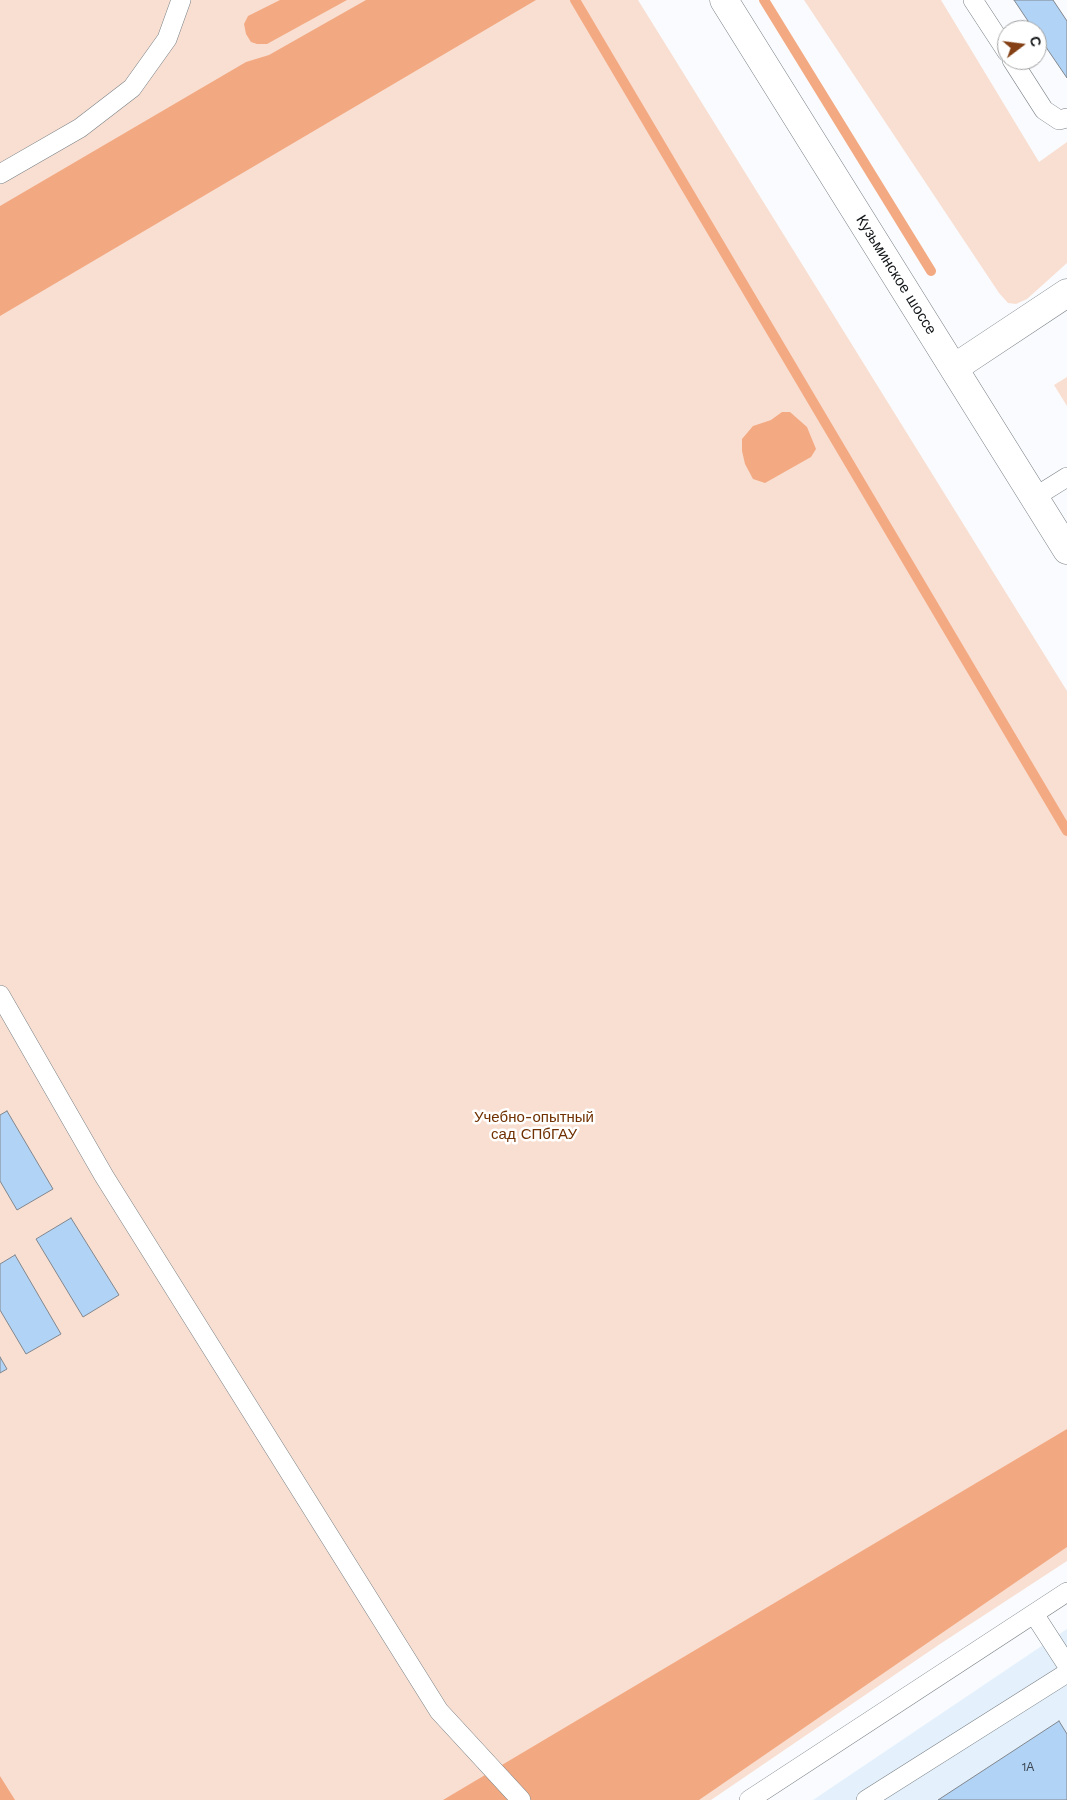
<!DOCTYPE html>
<html>
<head>
<meta charset="utf-8">
<style>
  body { margin:0 }
  #map { position:relative; width:1067px; height:1800px; overflow:hidden; background:#f9fbfe; font-family:"Work Sans",sans-serif }
  canvas { display:block }
  .north { position:absolute; left:997px; top:20px; width:50px; height:50px; box-sizing:border-box; background:#fff; border:1px solid #a1a2a3; border-radius:50%; rotate:75deg; font-size:14px; font-weight:700; line-height:20px; text-align:center; color:#131618 }
  .north::after { content:''; display:block; margin:auto; width:18px; height:22px; background:#844014; clip-path:polygon(50% 0,100% 100%,50% 72%,0 100%) }
</style>
</head>
<body>
<div id="map">
<canvas width="1067" height="1800"></canvas>
<div class="north">С</div>
</div>
<script>
const c = document.querySelector('canvas').getContext('2d');
c.lineJoin = 'round';
function fill(path, color) { c.fillStyle = color; c.fill(path, 'evenodd'); }
const poly = rows => new Path2D(rows.map(r => 'M' + r).join(''));
function stroke(path, color, width, dash) { c.strokeStyle = color; c.lineWidth = width; c.lineCap = dash ? 'butt' : 'round'; c.setLineDash(dash || []); c.stroke(path); }
function drawText(font, color, halo, rows, align = 'center') {
  c.font = font + ' "Work Sans",sans-serif'; c.lineWidth = 5; c.setLineDash([]); c.textBaseline = 'middle'; c.strokeStyle = halo; c.fillStyle = color; for (const [text, x, y, turn = 0] of rows) {
    c.save(); c.translate(x, y); c.rotate((+turn || 0) * Math.PI / 180); c.textAlign = isNaN(turn) ? turn : align; if (halo) c.strokeText(text, 0, 0); c.fillText(text, 0, 0); c.restore();
  }
}
const built = poly([
  [1067,1629,1067,1800,813,1800,1052,1639]
]);
const green = poly([
  [0,0,638,0,1067,691,1067,1561,940,1644,711,1800,0,1800],
  [804,0,941,0,1039,162,1067,142,1067,263,1027,299,1016,304,1008,303,999,293],
  [1067,377,1067,406,1054,385]
]);
const forest = poly([
  [366,0,536,0,0,316,0,206,246,62,269,55],
  [1067,1429,1067,1547,699,1800,443,1800],
  [0,1776,15,1800,0,1800]
]);
const water = poly([
  [280,0,347,0,267,44,257,44,251,42,246,34,244,24,248,16],
  [782,412,790,412,807,427,816,449,811,457,765,483,753,479,745,464,742,451,742,439,753,426,771,420]
]);
const stream = poly([
  [575,0,1067,831],
  [764,0,931,271]
]);
const building = poly([
  [1014,0,1053,0,1067,21,1067,78,1037,34,1037,30,1034,30,1014,0],
  [7,1111,53,1189,17,1210,0,1181,0,1115,7,1111],
  [71,1218,119,1295,83,1317,36,1239,71,1218],
  [15,1255,61,1334,26,1354,0,1310,0,1264,15,1255],
  [0,1357,7,1369,0,1373,0,1357],
  [1059,1721,1067,1734,1067,1800,938,1800,1059,1721]
]);
const lane = poly([
  [973,0,1007,52],
  [1012,60,1044,110,1059,120,1067,118],
  [0,174,80,128,132,88,167,39,181,0],
  [1035,497,1067,477],
  [0,995,104,1176,439,1711,521,1800],
  [1034,1614,1067,1665],
  [749,1800,1067,1592],
  [866,1800,1067,1673]
]);
const street = poly([
  [954,368,1067,293]
]);
const secondary = poly([
  [724,0,1067,550]
]);
const numberNames = [
  ["1А",1028,1767]
];
const streetNames = [
  ["Кузьминское шоссе",896,275,58]
];
const parkNames = [
  ["Учебно-опытный",534,1118],
  ["сад СПбГАУ",534,1135]
];
fill(built, '#e4f1fd');
fill(green, '#f9dfd2');
fill(forest, '#f2a982');
fill(water, '#f3aa83');
stroke(stream, '#f3aa83', 10);
fill(building, '#b1d3f6');
stroke(building, '#82878d', 1);
stroke(lane, '#7a8085', 20);
stroke(street, '#7a8085', 29);
stroke(secondary, '#7a8085', 29);
stroke(lane, '#fff', 19);
stroke(street, '#fff', 28);
stroke(secondary, '#fff', 28);
drawText('12px', '#3a4550', null, numberNames);
drawText('15px', '#131618', '#fff', streetNames);
drawText('15px', '#703001', '#fff', parkNames);
</script>
</body>
</html>
